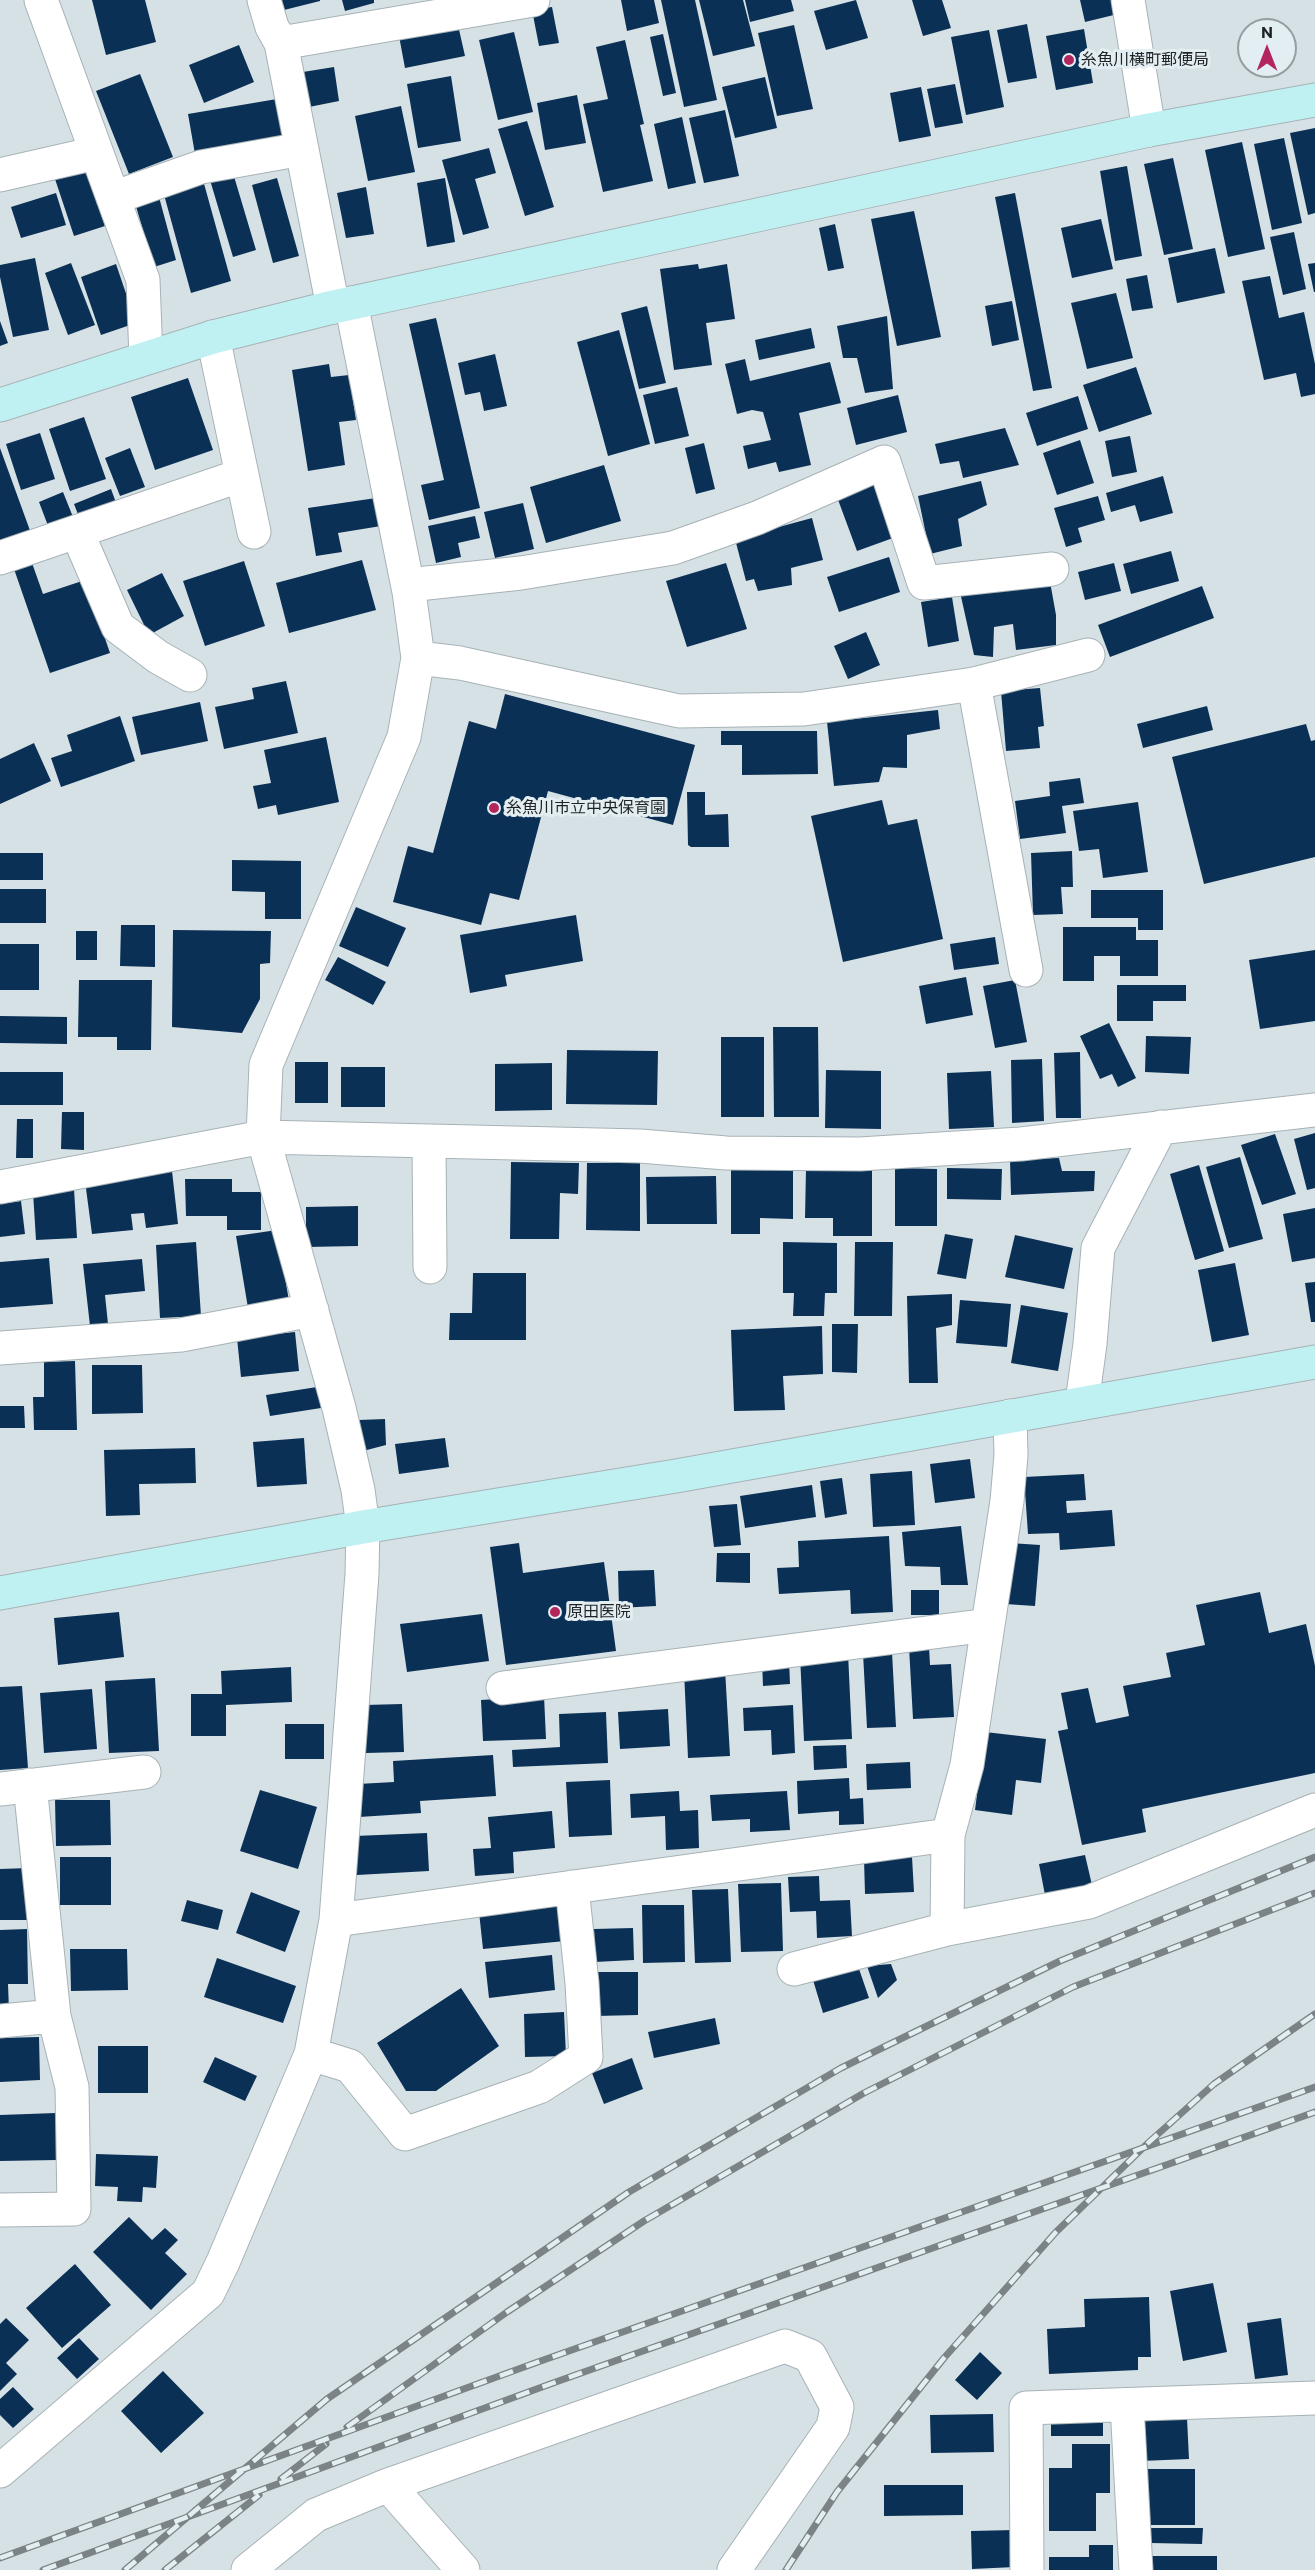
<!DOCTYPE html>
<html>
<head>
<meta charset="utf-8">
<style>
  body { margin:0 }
  #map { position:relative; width:1315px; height:2570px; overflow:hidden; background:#d6e1e6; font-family:Commissioner,sans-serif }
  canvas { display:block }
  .north { position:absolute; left:1237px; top:18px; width:60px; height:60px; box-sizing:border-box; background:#e3eef3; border:2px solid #959da1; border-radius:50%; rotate:0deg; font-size:16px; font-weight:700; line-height:24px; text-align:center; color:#1f2325 }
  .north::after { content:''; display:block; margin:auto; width:21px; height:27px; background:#b2255d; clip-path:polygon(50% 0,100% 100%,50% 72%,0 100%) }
</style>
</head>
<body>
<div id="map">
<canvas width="1315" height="2570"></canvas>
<div class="north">N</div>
</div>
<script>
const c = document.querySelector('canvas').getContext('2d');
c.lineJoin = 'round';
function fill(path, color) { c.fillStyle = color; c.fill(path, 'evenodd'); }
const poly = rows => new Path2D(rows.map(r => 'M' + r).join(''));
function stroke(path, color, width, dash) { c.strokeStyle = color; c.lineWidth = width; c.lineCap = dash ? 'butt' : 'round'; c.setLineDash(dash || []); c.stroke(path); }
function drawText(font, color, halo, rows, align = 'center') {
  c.font = font + ' Commissioner,"Noto Sans JP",sans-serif'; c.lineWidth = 6; c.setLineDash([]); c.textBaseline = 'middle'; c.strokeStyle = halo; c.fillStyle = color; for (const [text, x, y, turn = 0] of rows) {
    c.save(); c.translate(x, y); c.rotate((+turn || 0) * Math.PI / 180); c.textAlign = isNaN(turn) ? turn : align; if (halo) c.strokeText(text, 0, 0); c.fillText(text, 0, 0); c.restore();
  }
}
const building = poly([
  [92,0,145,0,156,42,106,55],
  [277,0,320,0,320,1,280,11],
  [342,0,374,0,374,3,345,11],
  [621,0,654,0,659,23,627,31],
  [661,0,695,0,717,100,684,107],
  [699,0,743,0,755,46,713,56],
  [745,0,791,0,794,11,750,22],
  [856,0,868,38,826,50,814,11],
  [912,0,942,0,951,28,923,36],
  [1080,0,1119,0,1122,13,1085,22],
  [552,7,559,43,539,46,532,10],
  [1027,24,1037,78,1008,83,997,30],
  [458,25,465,56,405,68,399,36],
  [794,25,813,109,777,116,758,33],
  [1084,29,1093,83,1056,90,1046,36],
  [989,30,1004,107,966,115,951,37],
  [514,32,533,112,498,120,479,40],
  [663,34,676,93,663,96,650,37],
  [625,40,644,124,640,125,653,181,603,192,583,104,608,99,596,47],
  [239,45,254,82,204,103,189,65],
  [334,67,339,101,309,107,303,72],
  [140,74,173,157,129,174,96,91],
  [451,76,461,141,418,148,407,84],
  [765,77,777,128,735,138,722,87],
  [955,84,963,123,935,128,927,89],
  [921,87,931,136,899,142,890,93],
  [577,95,586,143,545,150,537,103],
  [277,99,284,139,195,154,188,114],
  [401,106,415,172,368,181,355,116],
  [725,110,739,176,704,183,689,118],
  [682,117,696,183,668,189,654,124],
  [527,121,554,207,525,216,498,129],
  [1315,128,1315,213,1308,215,1290,133],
  [1284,138,1302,223,1272,230,1254,144],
  [1242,142,1265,249,1228,257,1205,150],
  [489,148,496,173,475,179,489,228,463,235,442,160],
  [1173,158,1193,249,1164,255,1144,164],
  [1127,166,1142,256,1115,261,1100,171],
  [86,169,105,226,74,236,55,179],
  [233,173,256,250,233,257,210,180],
  [277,178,299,256,273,263,252,185],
  [445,178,455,242,427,247,417,183],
  [203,180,231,281,191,293,163,191],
  [366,187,374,234,346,238,337,193],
  [56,193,66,225,21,238,11,207],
  [1015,193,1052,388,1033,391,995,197],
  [159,197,176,260,154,267,135,203],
  [914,211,941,337,897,346,871,219],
  [1101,219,1113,269,1072,278,1061,228],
  [835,224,844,268,828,271,819,228],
  [1294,232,1306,289,1283,295,1270,237],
  [1215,248,1225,293,1177,303,1168,258],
  [35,258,49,330,13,337,0,277,0,265],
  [71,263,95,325,68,335,45,273],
  [1315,263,1315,292,1314,292,1308,264],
  [116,264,136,323,101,335,81,277],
  [698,264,699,269,727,264,735,319,706,323,712,365,674,370,660,269],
  [1147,275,1153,308,1132,311,1126,279],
  [1270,276,1279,318,1304,312,1315,364,1315,394,1301,397,1296,373,1264,380,1242,281],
  [1116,293,1133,358,1087,369,1071,303],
  [1012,301,1019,340,992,346,985,306],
  [647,306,666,383,639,389,621,313],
  [887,316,893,389,865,393,857,358,843,358,837,326],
  [436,318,480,508,429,520,421,485,444,480,409,324],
  [0,321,8,343,0,346],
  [811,328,815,348,759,360,755,340],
  [619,330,650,444,608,456,577,342],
  [495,354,507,406,484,411,480,392,465,395,458,363],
  [745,359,750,381,830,362,841,403,799,413,811,465,779,472,776,462,748,469,743,446,771,440,763,412,752,410,737,414,725,364],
  [329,364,331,377,349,375,356,420,339,422,345,465,308,471,292,370],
  [1136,367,1152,414,1099,432,1083,385],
  [188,378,213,450,155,470,131,397],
  [677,387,689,436,655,444,643,395],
  [898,395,907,432,856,445,847,408],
  [1078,396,1088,429,1037,446,1026,413],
  [84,417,106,479,70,491,49,429],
  [1005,428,1019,465,963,478,959,461,940,464,935,444],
  [40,433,55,479,21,490,6,444],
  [1130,436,1137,472,1112,477,1105,441],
  [1080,440,1094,483,1057,495,1043,453],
  [704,443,715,489,696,494,685,448],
  [0,448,32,536,0,547],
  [130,448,145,487,120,496,105,458],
  [604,465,621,521,546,543,530,487],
  [1163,476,1173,513,1140,522,1135,505,1111,512,1106,493],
  [981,481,987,505,958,519,962,546,930,554,918,496],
  [874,483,893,538,857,551,837,497],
  [111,489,118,508,81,522,74,504],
  [63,492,75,522,50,531,39,502],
  [1098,496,1105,520,1078,528,1082,542,1066,547,1054,508],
  [376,498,381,526,338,533,342,552,316,556,308,508],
  [523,503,534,549,495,558,484,512],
  [475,516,480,538,458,543,461,557,436,563,428,526],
  [812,518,823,560,791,568,792,585,758,591,754,579,746,581,735,539],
  [1171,551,1179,581,1131,594,1123,564],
  [889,557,900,592,839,612,827,577],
  [362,560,376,610,289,633,276,583],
  [244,561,265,626,205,646,183,581],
  [32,563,43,594,85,580,110,653,50,673,14,569],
  [726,563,747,629,687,647,666,581],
  [1114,563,1121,591,1085,600,1078,572],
  [162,573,184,616,149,635,127,590],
  [1049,576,1056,615,1056,645,1016,650,1013,624,994,627,993,657,974,655,960,592],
  [1202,586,1214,618,1110,657,1098,625],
  [952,597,959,641,928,647,921,602],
  [866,632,880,665,848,679,834,646],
  [286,681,298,733,224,749,215,707,254,699,252,688],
  [1040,688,1044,726,1038,727,1040,748,1006,751,1001,691],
  [505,694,695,745,673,825,548,791,519,900,490,893,481,925,393,902,408,846,433,853,469,721,496,729],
  [200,702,208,741,141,755,132,717],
  [1207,706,1213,730,1143,748,1137,724],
  [938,710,940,729,907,735,907,768,883,767,879,782,834,786,827,722],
  [120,716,135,761,61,787,51,758,72,751,67,735],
  [1306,724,1311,741,1315,740,1315,857,1204,884,1172,757],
  [721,731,817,731,818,774,742,775,742,745,721,745],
  [326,737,339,802,278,815,276,805,258,809,253,786,271,783,264,750],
  [34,743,51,781,0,804,0,759],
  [1080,778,1084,803,1062,806,1066,833,1020,839,1015,801,1050,796,1049,782],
  [687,792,705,792,705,815,728,814,729,847,691,847,688,845],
  [882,800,888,825,917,819,943,939,843,962,811,816],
  [1138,802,1148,872,1103,878,1099,849,1079,851,1073,811],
  [1072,851,1073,887,1061,887,1063,914,1033,915,1031,853],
  [0,853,43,853,43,880,0,880],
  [232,860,301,861,301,919,265,919,265,892,232,891],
  [0,889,46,889,46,923,0,923],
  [1091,890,1163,890,1163,930,1138,930,1138,918,1091,918],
  [356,907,406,928,388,967,339,946],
  [576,915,583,961,505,975,507,986,470,993,460,935],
  [121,925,155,925,155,967,120,966],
  [1063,927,1136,927,1136,940,1158,940,1158,976,1120,976,1120,956,1094,956,1094,981,1063,981],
  [173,930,271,931,270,963,260,964,260,999,242,1033,172,1027],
  [76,931,97,931,97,960,76,960],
  [995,937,999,964,954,970,950,944],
  [0,944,39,944,39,990,0,990],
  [1315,950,1315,1021,1260,1029,1249,960],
  [338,957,386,982,373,1005,325,980],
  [966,977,973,1015,926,1024,919,986],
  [79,980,152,980,151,1050,117,1050,117,1037,78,1037],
  [1015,980,1027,1042,995,1048,983,986],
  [1117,985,1186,985,1186,1001,1153,1001,1153,1021,1117,1021],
  [0,1016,67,1017,67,1044,0,1043],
  [1109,1023,1136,1078,1118,1087,1112,1074,1100,1079,1080,1036],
  [773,1027,818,1027,819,1117,774,1117],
  [1146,1036,1191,1037,1189,1074,1145,1072],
  [721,1037,764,1037,764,1117,721,1117],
  [567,1050,658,1051,657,1105,566,1104],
  [1080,1052,1081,1118,1056,1118,1054,1053],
  [1042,1059,1044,1121,1012,1123,1011,1060],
  [295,1062,328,1062,328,1103,295,1103],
  [552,1063,552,1110,495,1111,495,1064],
  [341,1067,385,1067,385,1107,341,1107],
  [826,1070,881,1071,881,1129,825,1128],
  [991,1071,994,1127,949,1129,947,1073],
  [0,1072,63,1072,63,1105,0,1105],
  [62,1112,84,1112,84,1150,61,1149],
  [17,1119,33,1119,33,1158,16,1158],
  [1315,1133,1315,1188,1307,1190,1294,1139],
  [1275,1134,1296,1194,1262,1205,1241,1145],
  [1240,1157,1263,1239,1229,1248,1206,1167],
  [1059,1158,1062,1171,1095,1171,1094,1191,1011,1195,1010,1160],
  [511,1162,579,1163,578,1194,560,1193,559,1239,510,1239],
  [587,1163,640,1163,640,1231,586,1230],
  [1199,1165,1224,1251,1195,1260,1170,1174],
  [731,1168,793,1168,793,1219,760,1218,760,1234,731,1234],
  [895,1168,937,1169,937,1226,895,1226],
  [947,1168,1002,1169,1001,1200,947,1199],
  [806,1169,872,1170,872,1236,833,1236,833,1218,805,1218],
  [172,1171,178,1224,146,1228,144,1213,131,1214,133,1230,92,1234,85,1181],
  [716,1176,717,1224,647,1224,646,1177],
  [185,1179,232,1179,232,1192,261,1192,261,1230,227,1230,227,1216,186,1216],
  [74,1189,77,1238,36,1240,33,1192],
  [21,1201,25,1234,0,1237,0,1204],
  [358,1206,358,1246,306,1247,306,1207],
  [1315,1208,1315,1258,1292,1262,1283,1214],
  [277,1230,289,1301,248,1308,236,1236],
  [945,1234,973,1239,966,1279,937,1274],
  [1015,1235,1073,1248,1064,1289,1005,1277],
  [196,1242,201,1316,160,1318,156,1245],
  [783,1242,837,1243,837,1293,825,1293,824,1316,793,1316,794,1293,783,1293],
  [855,1242,893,1242,892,1316,854,1316],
  [49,1258,53,1304,0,1308,0,1262],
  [142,1259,145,1291,105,1295,108,1324,90,1326,83,1264],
  [1235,1263,1249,1335,1212,1342,1198,1270],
  [473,1273,526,1273,526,1340,449,1340,450,1313,472,1313],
  [1315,1282,1315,1322,1311,1322,1305,1283],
  [952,1294,952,1325,936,1328,938,1383,909,1383,907,1296],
  [960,1300,1011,1304,1007,1347,956,1343],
  [1021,1305,1068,1313,1058,1371,1011,1363],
  [832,1324,858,1324,857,1373,832,1372],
  [822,1326,823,1374,783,1376,785,1410,734,1411,731,1330],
  [295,1332,299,1371,241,1377,237,1338],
  [75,1361,77,1430,34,1430,33,1397,44,1397,44,1362],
  [92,1365,142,1365,143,1413,92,1414],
  [317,1387,321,1408,270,1416,266,1395],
  [0,1406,24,1406,25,1428,0,1428],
  [385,1419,386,1445,363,1451,359,1420],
  [304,1438,307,1484,257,1487,253,1442],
  [445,1438,449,1467,399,1474,395,1444],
  [195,1448,196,1483,139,1484,140,1515,106,1516,104,1450],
  [970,1459,975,1498,935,1503,930,1464],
  [912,1471,915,1525,873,1527,870,1474],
  [1084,1474,1086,1500,1066,1501,1067,1513,1112,1510,1115,1546,1060,1550,1059,1533,1028,1534,1024,1477],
  [842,1478,847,1514,825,1518,820,1481],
  [812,1485,816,1517,745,1528,740,1496],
  [737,1504,741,1545,714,1547,709,1506],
  [961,1526,968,1585,941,1585,940,1567,905,1566,902,1532],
  [889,1536,893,1612,851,1614,850,1590,779,1594,777,1568,799,1567,798,1541],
  [519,1543,523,1573,604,1562,616,1651,506,1665,490,1547],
  [1010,1543,1040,1545,1035,1606,1005,1604],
  [717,1553,750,1553,750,1583,716,1582],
  [654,1570,656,1606,619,1608,618,1571],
  [911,1590,939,1590,939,1615,911,1615],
  [1260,1592,1269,1633,1306,1624,1315,1666,1315,1773,1142,1809,1146,1832,1082,1845,1058,1731,1068,1729,1061,1693,1088,1688,1096,1723,1129,1716,1123,1686,1171,1677,1166,1653,1205,1645,1196,1605],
  [119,1612,124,1657,58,1665,54,1618],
  [482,1614,489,1661,407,1672,400,1624],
  [929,1646,930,1665,951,1664,954,1717,913,1719,909,1647],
  [892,1652,896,1727,867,1728,863,1653],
  [848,1653,852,1739,804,1741,800,1655],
  [789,1659,790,1684,763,1686,762,1660],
  [291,1667,292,1702,226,1705,226,1736,191,1736,191,1694,222,1694,221,1671],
  [725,1669,730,1756,688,1758,684,1671],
  [155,1678,159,1751,109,1753,105,1681],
  [22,1686,28,1768,0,1770,0,1687],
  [92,1689,97,1749,44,1753,40,1693],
  [544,1696,546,1739,483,1741,481,1700],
  [402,1704,404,1752,366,1753,365,1705],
  [793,1705,795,1753,772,1755,771,1730,744,1731,743,1708],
  [668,1709,670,1746,620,1749,618,1712],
  [606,1712,608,1763,513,1767,512,1750,560,1747,559,1714],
  [285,1724,324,1724,324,1759,285,1759],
  [985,1732,1046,1739,1041,1783,1016,1780,1012,1815,975,1810],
  [846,1745,847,1768,814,1770,813,1746],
  [493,1755,496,1796,420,1801,421,1813,359,1817,358,1784,394,1782,393,1761],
  [910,1762,911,1788,867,1790,866,1764],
  [849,1778,850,1799,863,1798,864,1824,839,1825,839,1811,798,1814,797,1781],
  [610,1780,612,1835,569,1837,566,1782],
  [260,1790,317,1807,298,1869,240,1851],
  [679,1791,680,1811,698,1810,699,1848,666,1850,665,1816,631,1818,630,1794],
  [787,1791,790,1830,750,1832,750,1819,712,1821,710,1795],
  [55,1800,110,1800,111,1845,56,1846],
  [552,1811,555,1848,513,1852,514,1873,475,1876,473,1849,491,1848,488,1817],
  [427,1833,429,1871,357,1875,355,1836],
  [1085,1855,1092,1885,1045,1895,1039,1864],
  [60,1857,111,1857,111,1905,60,1905],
  [912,1857,914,1892,865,1894,864,1859],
  [29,1868,30,1920,0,1920,0,1869],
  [819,1876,820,1901,850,1900,852,1936,817,1938,816,1911,790,1912,788,1877],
  [781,1883,783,1951,741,1952,738,1884],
  [728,1889,731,1962,695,1963,692,1890],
  [251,1892,300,1911,285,1952,236,1933],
  [187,1900,223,1910,218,1930,181,1921],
  [561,1903,565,1941,483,1949,479,1912],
  [642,1905,684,1905,685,1962,643,1963],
  [633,1928,634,1960,595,1962,594,1929],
  [27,1929,28,1984,8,1984,9,2011,0,2011,0,1930],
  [70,1949,127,1949,128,1990,71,1991],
  [552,1955,555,1990,489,1998,485,1962],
  [217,1958,296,1986,283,2023,204,1997],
  [891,1964,897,1980,878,1998,867,1966],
  [858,1966,869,1998,823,2013,813,1980],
  [595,1972,638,1972,638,2015,596,2016],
  [461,1988,499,2046,436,2091,406,2091,377,2043],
  [564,2012,566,2056,525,2057,524,2014],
  [715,2018,720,2044,654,2058,648,2032],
  [39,2037,40,2080,0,2082,0,2038],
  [98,2046,148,2046,148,2093,98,2093],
  [215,2057,257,2076,245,2101,203,2082],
  [632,2058,643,2089,604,2104,592,2073],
  [56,2113,57,2160,0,2161,0,2115],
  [96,2154,158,2156,156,2188,143,2187,142,2202,117,2201,118,2187,95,2186],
  [129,2217,152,2240,165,2228,178,2240,165,2253,187,2274,151,2310,93,2252],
  [75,2264,111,2305,62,2348,26,2308],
  [1213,2283,1227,2352,1183,2361,1170,2291],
  [1149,2297,1151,2357,1138,2357,1138,2370,1049,2374,1047,2329,1085,2327,1084,2299],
  [6,2318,29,2340,6,2363,17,2374,0,2391,0,2324],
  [1281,2318,1288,2375,1255,2379,1247,2323],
  [79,2338,99,2359,77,2379,57,2358],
  [980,2352,1002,2373,977,2400,955,2380],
  [163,2371,204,2413,161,2453,121,2411],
  [13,2387,34,2409,13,2428,0,2415,0,2399],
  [993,2414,994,2452,931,2453,930,2415],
  [1187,2418,1189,2459,1141,2461,1138,2421],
  [1051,2423,1103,2423,1103,2436,1051,2436],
  [1072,2444,1110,2444,1110,2493,1096,2493,1096,2531,1049,2531,1049,2468,1072,2468],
  [1147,2469,1195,2469,1195,2525,1147,2525],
  [884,2485,963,2485,963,2515,884,2516],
  [1150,2528,1203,2528,1202,2544,1150,2543],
  [1014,2530,1015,2567,972,2569,971,2531],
  [1089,2545,1113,2545,1113,2570,1049,2570,1049,2557,1089,2557],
  [1150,2556,1217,2556,1217,2570,1150,2570]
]);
const street = poly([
  [41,0,143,280,146,358],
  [264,0,272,27,281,43],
  [1128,0,1149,130],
  [0,175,96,153],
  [113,198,201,167,302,149],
  [333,307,281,43,533,0],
  [213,337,254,532],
  [77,532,118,627,158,657,190,675],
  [0,558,242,475],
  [408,585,521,573,673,548,757,518,884,462,924,583,1052,569],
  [418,658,460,663,679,711,804,709,974,684,1088,655],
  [974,684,1026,970],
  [429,1141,430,1267],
  [0,1187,263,1137,640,1146,726,1153,860,1154,1021,1144,1315,1110],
  [0,1348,181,1335,312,1310],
  [1082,1403,1090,1344,1098,1248,1161,1127],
  [503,1688,988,1625],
  [0,1789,144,1772],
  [336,1920,948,1835,967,1765,988,1625,1007,1501,1011,1455,1010,1416],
  [947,1929,948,1835],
  [794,1969,947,1929,1089,1902,1315,1810],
  [0,2021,54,2016,30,1785],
  [311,2054,350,2066,405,2134,539,2087,586,2057,582,1983,572,1887],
  [0,2210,74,2209,72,2087,54,2016],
  [1127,2405,1136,2570],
  [0,2471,208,2293,223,2262,311,2054,336,1920,362,1574,363,1527,358,1490,339,1408,263,1137,266,1065,404,737,418,658,409,592,351,303],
  [388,2485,463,2570],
  [248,2570,316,2515,388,2485,785,2346,810,2356,837,2407,833,2427,734,2570],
  [1027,2570,1026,2408,1315,2398]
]);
const secondary = poly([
  [0,405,213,337,333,307,1149,130,1315,100],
  [0,1593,363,1527,676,1476,1315,1362]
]);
const rail = poly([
  [347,2427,507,2312,644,2221,864,2093,1073,1987,1315,1893],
  [281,2479,326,2444],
  [0,2558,535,2363,1315,2087],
  [43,2570,553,2383,1315,2112],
  [125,2570,327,2399,629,2192,841,2068,1060,1961,1315,1857],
  [165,2570,259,2495],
  [786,2570,837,2492,944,2358,1056,2232,1148,2143,1214,2084,1315,2014]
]);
const markers = [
  [1069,60,6,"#b2255d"],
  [494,808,6,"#b2255d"],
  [555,1612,6,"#b2255d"]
];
const poiNames = [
  ["糸魚川横町郵便局",1081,60],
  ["糸魚川市立中央保育園",506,808],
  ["原田医院",567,1612]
];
fill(building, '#0b3055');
stroke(street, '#a7b2b6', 35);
stroke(secondary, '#a7b2b6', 35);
stroke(street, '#fff', 33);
stroke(secondary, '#c0f1f2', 33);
stroke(rail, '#7b8386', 7);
stroke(rail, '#e3eef3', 4.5, [14]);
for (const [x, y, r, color] of markers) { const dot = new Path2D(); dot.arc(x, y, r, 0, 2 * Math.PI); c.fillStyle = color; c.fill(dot); stroke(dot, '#e3eef3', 2); }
drawText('16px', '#1f2325', '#e3eef3', poiNames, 'left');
</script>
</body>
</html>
